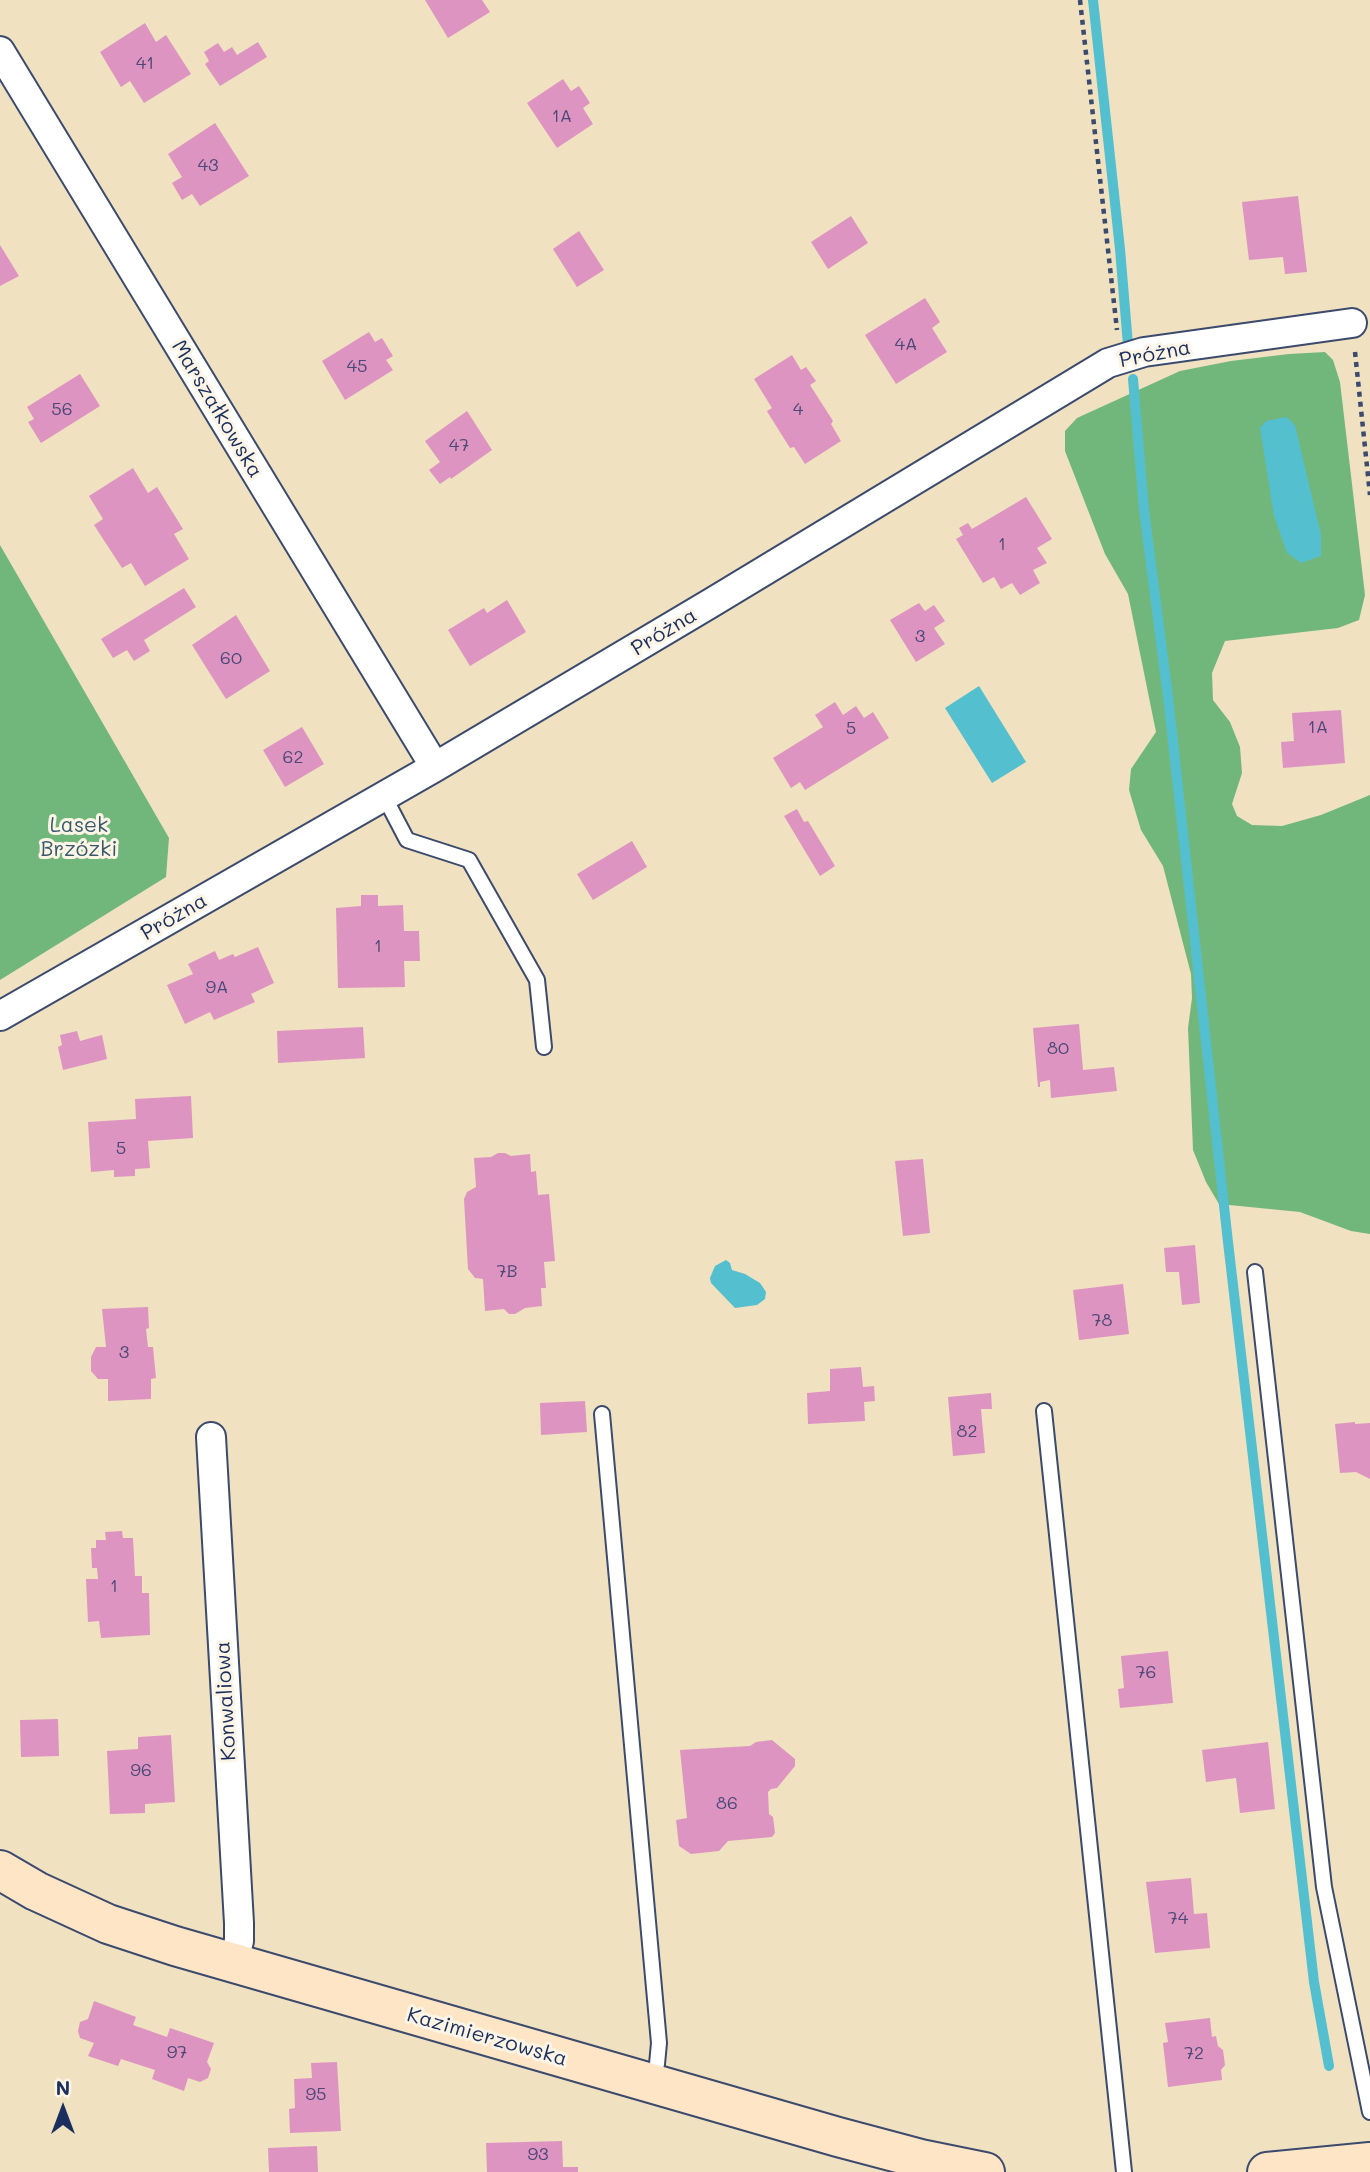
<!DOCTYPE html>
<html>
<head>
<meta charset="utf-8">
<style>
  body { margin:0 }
  #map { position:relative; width:1370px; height:2172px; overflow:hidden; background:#f0e1c1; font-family:Mali,sans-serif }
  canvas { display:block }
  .north { position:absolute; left:28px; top:2074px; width:70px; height:70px; -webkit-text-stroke:5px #fcf5e5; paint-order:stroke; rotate:0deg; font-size:19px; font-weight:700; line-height:28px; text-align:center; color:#1b2f5e }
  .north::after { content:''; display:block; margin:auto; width:24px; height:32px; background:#1b2f5e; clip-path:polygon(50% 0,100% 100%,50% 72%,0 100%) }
</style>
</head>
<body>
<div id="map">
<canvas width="1370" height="2172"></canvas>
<div class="north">N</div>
</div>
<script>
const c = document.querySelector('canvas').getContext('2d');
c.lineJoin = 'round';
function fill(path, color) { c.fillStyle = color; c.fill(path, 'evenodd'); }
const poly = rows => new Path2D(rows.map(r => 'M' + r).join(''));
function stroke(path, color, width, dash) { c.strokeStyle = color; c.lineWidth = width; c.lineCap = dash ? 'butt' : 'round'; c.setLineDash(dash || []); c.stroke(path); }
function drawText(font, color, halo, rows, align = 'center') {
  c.font = font + ' Mali,sans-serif'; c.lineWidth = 6; c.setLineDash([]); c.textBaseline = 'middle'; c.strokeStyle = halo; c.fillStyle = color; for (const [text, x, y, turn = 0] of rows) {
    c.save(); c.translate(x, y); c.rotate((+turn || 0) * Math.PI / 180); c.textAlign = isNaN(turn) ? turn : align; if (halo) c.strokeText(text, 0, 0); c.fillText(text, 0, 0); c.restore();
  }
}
const forest = poly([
  [1325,352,1333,360,1340,382,1365,595,1359,620,1338,628,1225,641,1212,673,1213,700,1230,722,1240,747,1242,773,1232,804,1237,816,1252,825,1282,826,1321,815,1370,795,1370,1234,1351,1231,1300,1212,1219,1204,1206,1182,1193,1150,1188,1028,1192,998,1191,974,1163,866,1141,830,1129,790,1131,769,1156,732,1128,594,1105,554,1065,451,1065,431,1077,418,1180,371,1231,361,1289,354],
  [0,545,169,838,166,877,0,980]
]);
const water = poly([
  [1286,417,1295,425,1321,535,1321,556,1301,563,1287,553,1274,516,1260,428,1266,421],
  [979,686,1026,762,992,783,945,708],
  [726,1260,730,1263,732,1270,745,1274,760,1283,766,1292,765,1299,757,1305,735,1308,711,1283,710,1278,715,1266]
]);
const stream = poly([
  [1093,0,1120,249,1128,345],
  [1133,379,1144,510,1168,697,1228,1242,1314,1982,1329,2066]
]);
const building = poly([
  [425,0,482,0,490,12,448,38],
  [145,23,156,42,166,35,191,74,144,103,130,81,121,87,100,52],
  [258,42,267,57,220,86,205,64,209,61,204,52,218,43,224,52,232,47,237,55],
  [563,79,571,91,579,86,590,103,583,108,593,124,557,148,527,103],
  [215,123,249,176,200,206,192,194,182,200,172,183,182,177,168,154],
  [1298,196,1307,272,1285,274,1283,257,1249,260,1242,202],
  [851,216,868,243,828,269,811,242],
  [579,231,604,270,577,287,553,249],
  [0,245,19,276,0,286],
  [925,298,940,322,932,328,947,352,896,384,865,335],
  [369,332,375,342,382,338,393,356,386,360,393,370,345,400,322,361],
  [792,355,801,370,806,367,816,381,810,385,833,421,831,424,841,441,805,464,794,447,790,448,768,413,767,411,772,408,754,379],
  [80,374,100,406,41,443,28,422,34,419,27,407],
  [467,411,492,450,451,479,450,477,440,484,429,470,440,462,425,441],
  [133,468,148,493,157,487,183,529,174,534,189,559,145,586,131,563,122,568,94,525,103,519,89,496],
  [1026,497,1052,539,1037,548,1047,563,1033,570,1040,583,1020,595,1012,583,1001,589,994,577,983,583,956,539,963,535,959,528,968,523,972,529],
  [184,588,196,607,144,640,150,651,134,661,127,650,113,658,101,639],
  [507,600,526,632,470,666,448,630,484,608,487,613],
  [919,603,925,611,934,605,945,621,934,628,945,644,916,662,890,620],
  [236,615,270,671,226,699,192,645],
  [835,702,843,715,856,706,864,718,873,712,889,738,805,790,800,782,791,788,773,758,823,727,815,715],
  [1341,710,1345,763,1283,768,1281,742,1294,741,1292,713],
  [302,727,324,764,285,787,263,750],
  [797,809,804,822,808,821,835,866,820,876,784,816],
  [632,841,647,867,593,900,577,874],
  [361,895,378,895,378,906,403,905,404,931,419,931,420,961,404,961,405,987,338,988,336,908,361,906],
  [258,947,274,983,251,994,255,1002,214,1020,210,1012,185,1024,167,985,193,974,188,964,215,951,219,960,233,954,235,957],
  [1079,1024,1083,1070,1114,1067,1117,1091,1051,1098,1050,1080,1040,1082,1040,1087,1038,1087,1033,1028],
  [363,1027,365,1058,278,1063,277,1031],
  [77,1031,80,1041,102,1035,107,1059,63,1070,58,1047,62,1045,60,1035],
  [191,1096,193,1138,148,1141,150,1168,135,1169,135,1176,114,1177,114,1170,91,1172,88,1122,136,1119,135,1099],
  [498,1153,505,1153,511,1156,530,1154,531,1172,536,1171,538,1195,549,1194,555,1261,544,1262,546,1288,541,1288,542,1306,525,1308,515,1314,509,1314,504,1309,485,1311,483,1279,475,1278,468,1269,464,1199,467,1192,476,1187,474,1158,491,1157],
  [923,1159,930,1233,903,1236,895,1161],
  [1195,1245,1200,1303,1182,1305,1179,1272,1166,1272,1164,1248],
  [1123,1284,1129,1334,1079,1340,1073,1290],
  [148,1307,149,1328,146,1329,148,1347,153,1347,156,1378,151,1379,151,1399,108,1401,108,1379,98,1379,91,1371,91,1357,96,1347,106,1347,102,1309],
  [861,1367,863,1387,874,1386,875,1401,864,1402,865,1421,808,1424,807,1393,830,1391,830,1369],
  [991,1393,992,1409,981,1409,985,1453,953,1456,948,1397],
  [585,1401,587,1432,541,1435,540,1403],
  [1355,1422,1355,1424,1370,1423,1370,1479,1356,1472,1340,1473,1335,1424],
  [122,1531,123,1538,133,1538,135,1576,142,1576,142,1593,149,1593,150,1635,101,1638,99,1621,88,1622,86,1579,98,1579,97,1568,92,1568,91,1548,96,1548,96,1540,106,1540,105,1532],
  [1168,1651,1173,1703,1120,1708,1118,1689,1124,1688,1121,1656],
  [58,1719,59,1756,21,1757,20,1720],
  [171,1735,175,1802,145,1804,145,1813,110,1814,107,1751,138,1749,138,1737],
  [772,1740,795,1759,795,1766,777,1788,771,1789,768,1792,769,1814,773,1817,775,1833,772,1837,728,1841,719,1851,691,1854,679,1846,676,1820,687,1818,680,1750,750,1746,756,1742],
  [1268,1742,1275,1809,1240,1813,1236,1778,1206,1782,1202,1750],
  [1191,1878,1194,1914,1207,1913,1210,1948,1155,1953,1146,1882],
  [94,2001,136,2017,133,2025,167,2037,170,2028,214,2043,207,2062,211,2069,208,2078,200,2082,188,2078,184,2091,152,2079,155,2070,121,2059,118,2066,88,2056,94,2043,80,2038,78,2031,80,2022,88,2019],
  [1210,2018,1212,2037,1216,2036,1218,2046,1223,2050,1225,2065,1221,2070,1222,2080,1168,2087,1163,2043,1168,2042,1165,2023],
  [337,2062,341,2131,290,2133,289,2109,295,2108,294,2079,312,2078,311,2063],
  [562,2141,563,2167,578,2167,578,2172,487,2172,486,2143],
  [317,2146,318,2172,269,2172,268,2148]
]);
const path = poly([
  [1080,0,1117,330],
  [1355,352,1370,495]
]);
const lane = poly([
  [384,796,407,840,469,860,537,980,544,1047],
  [1255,1272,1324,1887,1370,2112],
  [1044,1411,1124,2172],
  [602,1414,659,2043,657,2064,651,2083]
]);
const street = poly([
  [0,51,435,767],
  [0,1016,435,767,711,603,1108,363,1144,352,1352,323],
  [211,1437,239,1923,239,1941,233,1963]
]);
const secondary = poly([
  [0,1870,36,1891,108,1924,175,1946,838,2137,921,2159,985,2172],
  [1267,2172,1370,2162]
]);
const numberNames = [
  ["41",145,63],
  ["1A",562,116],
  ["43",208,165],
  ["4A",906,344],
  ["45",357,366],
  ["56",62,409],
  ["4",798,409],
  ["47",459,445],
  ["1",1002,544],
  ["3",920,636],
  ["60",231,658],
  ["1A",1318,727],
  ["5",851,728],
  ["62",293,757],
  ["1",378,946],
  ["9A",217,987],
  ["80",1058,1048],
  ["5",121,1148],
  ["7B",507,1271],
  ["78",1102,1320],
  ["3",124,1352],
  ["82",967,1431],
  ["1",114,1586],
  ["76",1146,1672],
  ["96",141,1770],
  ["86",727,1803],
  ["74",1178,1918],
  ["97",177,2052],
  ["72",1194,2053],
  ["95",316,2094],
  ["93",538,2154]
];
const streetNames = [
  ["Próżna",1155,354,-11],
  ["Marszałkowska",217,409,59],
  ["Próżna",664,632,-31],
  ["Próżna",174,917,-30],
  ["Konwaliowa",226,1701,-93],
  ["Kazimierzowska",487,2037,16]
];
const parkNames = [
  ["Lasek",79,826],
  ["Brzózki",79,850]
];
fill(forest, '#71b77c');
fill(water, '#54bfcf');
stroke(stream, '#54bfcf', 10);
fill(building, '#dd94c1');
stroke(lane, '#3b4a6d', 18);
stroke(street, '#3b4a6d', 32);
stroke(secondary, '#3b4a6d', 42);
stroke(path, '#3b4a6d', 4.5, [5, 5]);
stroke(lane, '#fff', 14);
stroke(street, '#fff', 28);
stroke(secondary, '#fee5c5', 38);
drawText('18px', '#4c4877', null, numberNames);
drawText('21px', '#1b2f5e', '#fcf5e5', streetNames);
drawText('21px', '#37596b', '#fcf5e5', parkNames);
</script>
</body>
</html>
